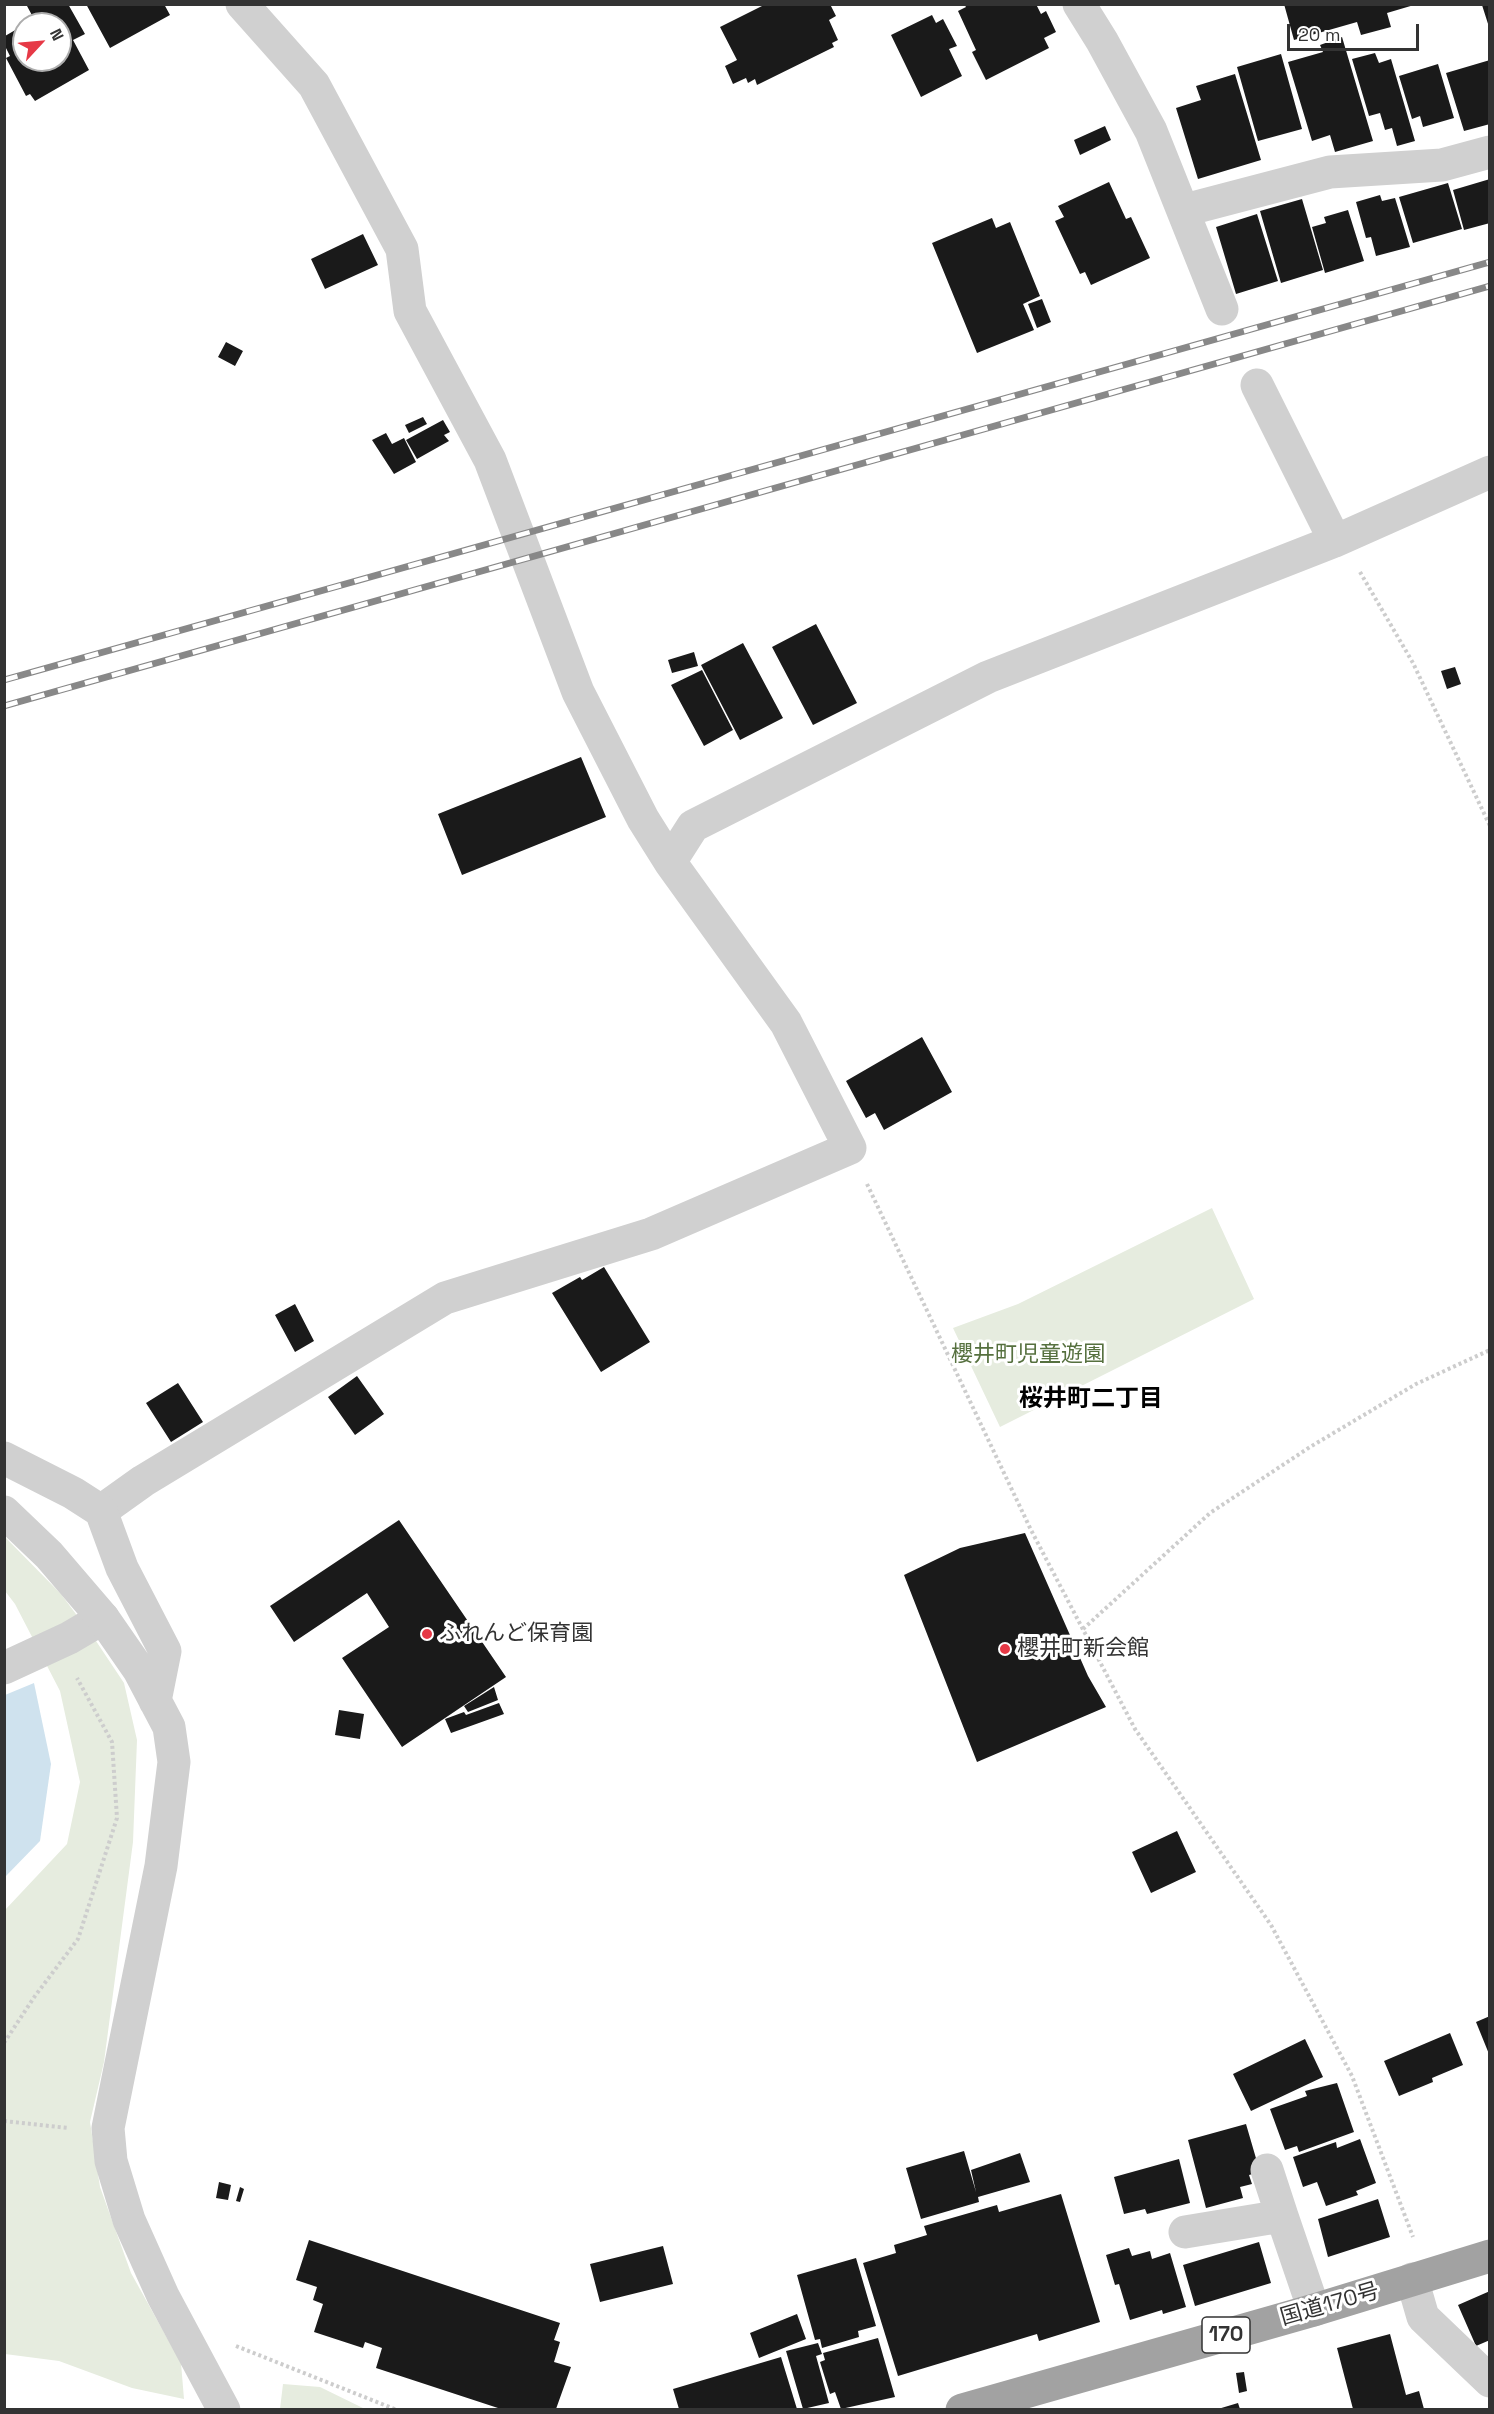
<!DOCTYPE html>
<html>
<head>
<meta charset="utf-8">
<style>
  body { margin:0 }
  #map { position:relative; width:1494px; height:2414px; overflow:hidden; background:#fff; font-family:"Space Grotesk",sans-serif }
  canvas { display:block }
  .frame { position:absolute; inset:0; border:6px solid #333; pointer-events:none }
  .north { position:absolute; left:12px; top:12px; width:60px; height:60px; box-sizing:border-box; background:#fff; border:2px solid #adadad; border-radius:50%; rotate:64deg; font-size:16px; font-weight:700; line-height:24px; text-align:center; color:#333 }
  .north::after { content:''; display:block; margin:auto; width:21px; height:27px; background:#e63946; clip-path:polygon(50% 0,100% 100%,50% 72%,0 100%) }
  .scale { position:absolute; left:1287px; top:24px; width:132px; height:27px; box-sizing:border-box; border:3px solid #333; border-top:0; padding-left:8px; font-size:18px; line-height:21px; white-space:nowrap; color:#333; -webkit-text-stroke:4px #fff; paint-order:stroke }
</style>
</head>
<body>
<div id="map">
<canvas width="1494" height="2414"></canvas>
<div class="frame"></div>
<div class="north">N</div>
<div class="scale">20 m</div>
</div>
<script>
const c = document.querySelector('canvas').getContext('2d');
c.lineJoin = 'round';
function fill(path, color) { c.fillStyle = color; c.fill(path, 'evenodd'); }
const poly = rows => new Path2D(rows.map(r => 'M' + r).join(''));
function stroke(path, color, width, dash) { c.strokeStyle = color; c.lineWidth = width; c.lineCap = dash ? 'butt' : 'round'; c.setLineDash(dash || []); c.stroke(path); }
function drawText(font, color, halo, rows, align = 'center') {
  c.font = font + ' "Space Grotesk","Noto Sans JP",sans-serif'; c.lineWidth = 6; c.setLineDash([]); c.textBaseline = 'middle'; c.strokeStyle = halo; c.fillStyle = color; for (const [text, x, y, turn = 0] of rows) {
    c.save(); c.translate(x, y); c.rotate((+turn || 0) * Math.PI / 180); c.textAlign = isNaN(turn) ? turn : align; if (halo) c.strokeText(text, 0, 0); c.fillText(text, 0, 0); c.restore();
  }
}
const green = poly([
  [1212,1208,1254,1299,1000,1427,953,1328,1018,1304],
  [4,1536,61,1594,96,1641,124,1683,137,1740,133,1842,104,2062,90,2122,100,2187,131,2273,181,2363,184,2399,132,2388,59,2361,5,2354,5,1910,67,1844,80,1782,60,1691,15,1604,5,1591],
  [283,2384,320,2387,365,2409,280,2409]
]);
const water = poly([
  [34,1683,51,1764,40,1841,5,1877,5,1695]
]);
const building = poly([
  [29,4,68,4,85,34,73,40,89,70,35,101,30,94,26,96,6,58,10,56,5,46,5,36,24,25,24,60,60,60,60,24,26,24,34,19,27,6],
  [86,4,164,4,170,15,110,48],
  [766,4,830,4,836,16,829,20,838,40,832,43,834,47,757,85,755,79,748,83,746,78,733,84,725,66,737,60,720,27],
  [964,4,1036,4,1041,14,1046,11,1056,32,1044,38,1049,48,986,80,972,52,976,50,958,11,966,7],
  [1284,4,1414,4,1414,5,1387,13,1391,27,1361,35,1357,22,1294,40],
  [1482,5,1490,5,1490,27,1489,27],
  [932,15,936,23,943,19,957,46,949,49,962,76,921,97,891,35],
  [1342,37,1373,141,1335,152,1330,135,1312,141,1288,62,1323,52,1320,45],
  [1375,53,1379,63,1391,59,1415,141,1397,146,1392,128,1385,130,1380,113,1369,116,1352,59],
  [1281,54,1302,129,1258,141,1237,67],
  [1490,60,1490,124,1464,131,1446,73],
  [1438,64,1454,118,1423,127,1420,116,1412,119,1399,76],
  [1235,74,1261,160,1198,179,1176,108,1201,100,1196,86],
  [1105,126,1111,140,1080,155,1074,140],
  [1490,179,1490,223,1464,230,1453,190],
  [1109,182,1126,219,1131,217,1150,258,1091,285,1085,272,1080,274,1055,221,1064,217,1058,206],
  [1448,183,1462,229,1413,243,1399,197],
  [1380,195,1382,201,1395,198,1410,247,1376,256,1371,237,1366,238,1356,202],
  [1302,199,1323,270,1281,283,1260,211],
  [1348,210,1364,261,1325,273,1312,227,1326,223,1324,217],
  [1257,214,1278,281,1236,294,1216,227],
  [992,218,996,228,1010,222,1040,296,1023,304,1034,330,977,353,932,243],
  [363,234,378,265,325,289,311,259],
  [1042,299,1051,322,1037,328,1028,304],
  [226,342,243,351,235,366,218,357],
  [423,417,427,424,409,433,405,425],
  [443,420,450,432,444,435,449,441,417,459,406,440],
  [386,433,392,444,404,438,416,462,394,474,372,440],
  [816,624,857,703,813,725,772,647],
  [743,643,783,718,740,740,701,665],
  [694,652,698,666,672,673,668,660],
  [1455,667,1461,684,1447,689,1441,671],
  [702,670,733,730,704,746,671,685],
  [581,757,606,817,462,875,438,814],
  [922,1037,952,1092,884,1130,875,1113,866,1118,846,1081],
  [604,1267,650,1342,601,1372,552,1293,580,1277,582,1280],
  [295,1304,314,1341,295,1352,275,1315],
  [357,1376,384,1414,355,1435,328,1397],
  [178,1383,203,1422,171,1442,146,1403],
  [399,1520,506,1677,402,1747,342,1658,389,1627,367,1593,294,1642,270,1606],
  [1025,1533,1088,1676,1106,1707,977,1762,904,1575,960,1548],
  [494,1687,498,1700,468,1712,464,1706],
  [499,1703,504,1714,451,1733,445,1719,464,1712,466,1715],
  [339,1710,364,1714,360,1739,335,1735],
  [1177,1831,1196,1872,1151,1893,1132,1852],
  [1490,2016,1490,2054,1489,2054,1476,2022],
  [1450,2033,1463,2065,1432,2078,1433,2082,1399,2096,1384,2061],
  [1305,2039,1323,2077,1251,2111,1233,2074],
  [1337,2083,1354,2132,1299,2152,1297,2146,1285,2150,1270,2109,1307,2096,1305,2091],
  [1246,2124,1260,2172,1249,2175,1252,2184,1240,2187,1243,2198,1206,2208,1188,2140],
  [1360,2139,1376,2183,1356,2191,1358,2195,1326,2206,1317,2182,1303,2187,1293,2157,1336,2142,1337,2148],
  [964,2151,976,2192,971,2170,1020,2153,1030,2182,978,2197,979,2202,921,2219,906,2168],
  [1179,2159,1190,2203,1147,2214,1145,2209,1124,2214,1114,2177],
  [219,2182,231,2185,228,2200,216,2198],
  [240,2187,244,2189,240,2202,236,2201],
  [1061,2194,1100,2322,1039,2341,1037,2334,898,2376,863,2263,896,2253,894,2245,927,2235,924,2226,997,2205,999,2212],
  [1378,2199,1390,2237,1328,2257,1318,2219],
  [309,2240,560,2323,554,2340,560,2342,554,2362,571,2367,556,2409,501,2409,376,2368,382,2348,365,2342,363,2348,314,2332,323,2304,313,2300,317,2287,296,2280],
  [1259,2242,1271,2283,1195,2306,1183,2265],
  [663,2246,673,2284,600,2302,590,2264],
  [1129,2248,1132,2256,1150,2251,1152,2259,1170,2253,1186,2307,1163,2314,1162,2310,1130,2320,1119,2284,1115,2285,1106,2255],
  [856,2258,876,2326,858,2331,859,2337,822,2348,820,2339,815,2340,797,2275],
  [1490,2291,1490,2340,1476,2346,1458,2305],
  [797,2314,806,2339,759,2358,750,2333],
  [1390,2334,1406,2395,1419,2391,1424,2409,1353,2409,1337,2348],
  [878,2338,895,2397,841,2409,835,2392,830,2394,820,2362,825,2360,823,2353],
  [818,2343,822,2354,816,2356,829,2403,803,2409,786,2351],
  [781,2357,797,2409,679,2409,673,2389],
  [1244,2372,1247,2391,1239,2393,1236,2373],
  [1238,2403,1240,2409,1218,2409]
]);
const path = poly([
  [1360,572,1413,663,1490,826],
  [867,1184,1031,1530,1135,1729,1271,1925,1352,2076,1413,2237],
  [1083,1629,1210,1513,1310,1447,1416,1384,1490,1350],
  [4,2043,35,1996,78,1939,117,1818,112,1742,77,1678],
  [4,2121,68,2128],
  [236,2346,397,2410]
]);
const minor = poly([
  [242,4,314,85,402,249,410,311,490,460,578,692,643,819,670,862],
  [1079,4,1102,41,1151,131,1222,309],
  [1185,210,1330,172,1442,165,1490,152],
  [1257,385,1335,541],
  [101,1511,143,1481,445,1298,651,1234,850,1148,786,1023,670,862,693,826,988,677,1335,541,1490,472],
  [4,1668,69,1638,103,1618],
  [1267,2170,1282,2216],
  [1185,2232,1282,2216,1314,2310],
  [1412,2279,1423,2317,1490,2381]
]);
const tertiary = poly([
  [4,1458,73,1493,101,1511,122,1568,165,1651,155,1701],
  [4,1512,49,1555,103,1618,139,1670,169,1727,174,1762,161,1866,108,2128,111,2161,129,2220,163,2296,224,2410]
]);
const trunk = poly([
  [962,2410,1314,2310,1490,2256]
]);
const rail = poly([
  [4,680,1490,262],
  [4,706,1490,286]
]);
const markers = [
  [427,1634,6,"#e63946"],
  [1005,1649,6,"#e63946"]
];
const shields = [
  [1226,2335,48]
];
const shieldNames = [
  ["170",1226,2335]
];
const parkNames = [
  ["櫻井町児童遊園",1028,1355]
];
const poiNames = [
  ["ふれんど保育園",439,1634],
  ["櫻井町新会館",1017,1649]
];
const streetNames = [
  ["国道170号",1330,2305,-16]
];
const neighbourhoodNames = [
  ["桜井町二丁目",1091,1399]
];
fill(green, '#e6ecdf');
fill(water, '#cfe2ee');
fill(building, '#1a1a1a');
stroke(path, '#cdcdcd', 4, [3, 3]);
stroke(minor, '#d0d0d0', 33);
stroke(tertiary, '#d0d0d0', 33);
stroke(trunk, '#a2a2a2', 33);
stroke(rail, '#888', 7);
stroke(rail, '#fff', 4.5, [14]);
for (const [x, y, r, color] of markers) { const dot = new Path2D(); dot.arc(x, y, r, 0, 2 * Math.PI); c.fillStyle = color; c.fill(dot); stroke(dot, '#fff', 2); }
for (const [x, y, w] of shields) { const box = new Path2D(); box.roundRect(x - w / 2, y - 18, w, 36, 4.5); c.fillStyle = '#fff'; c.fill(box); stroke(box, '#333', 1.5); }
drawText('bold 21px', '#333', null, shieldNames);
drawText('22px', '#56703f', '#fff', parkNames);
drawText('22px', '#333', '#fff', poiNames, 'left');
drawText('22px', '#333', '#fff', streetNames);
drawText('bold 24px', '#000', '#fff', neighbourhoodNames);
</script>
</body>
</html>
